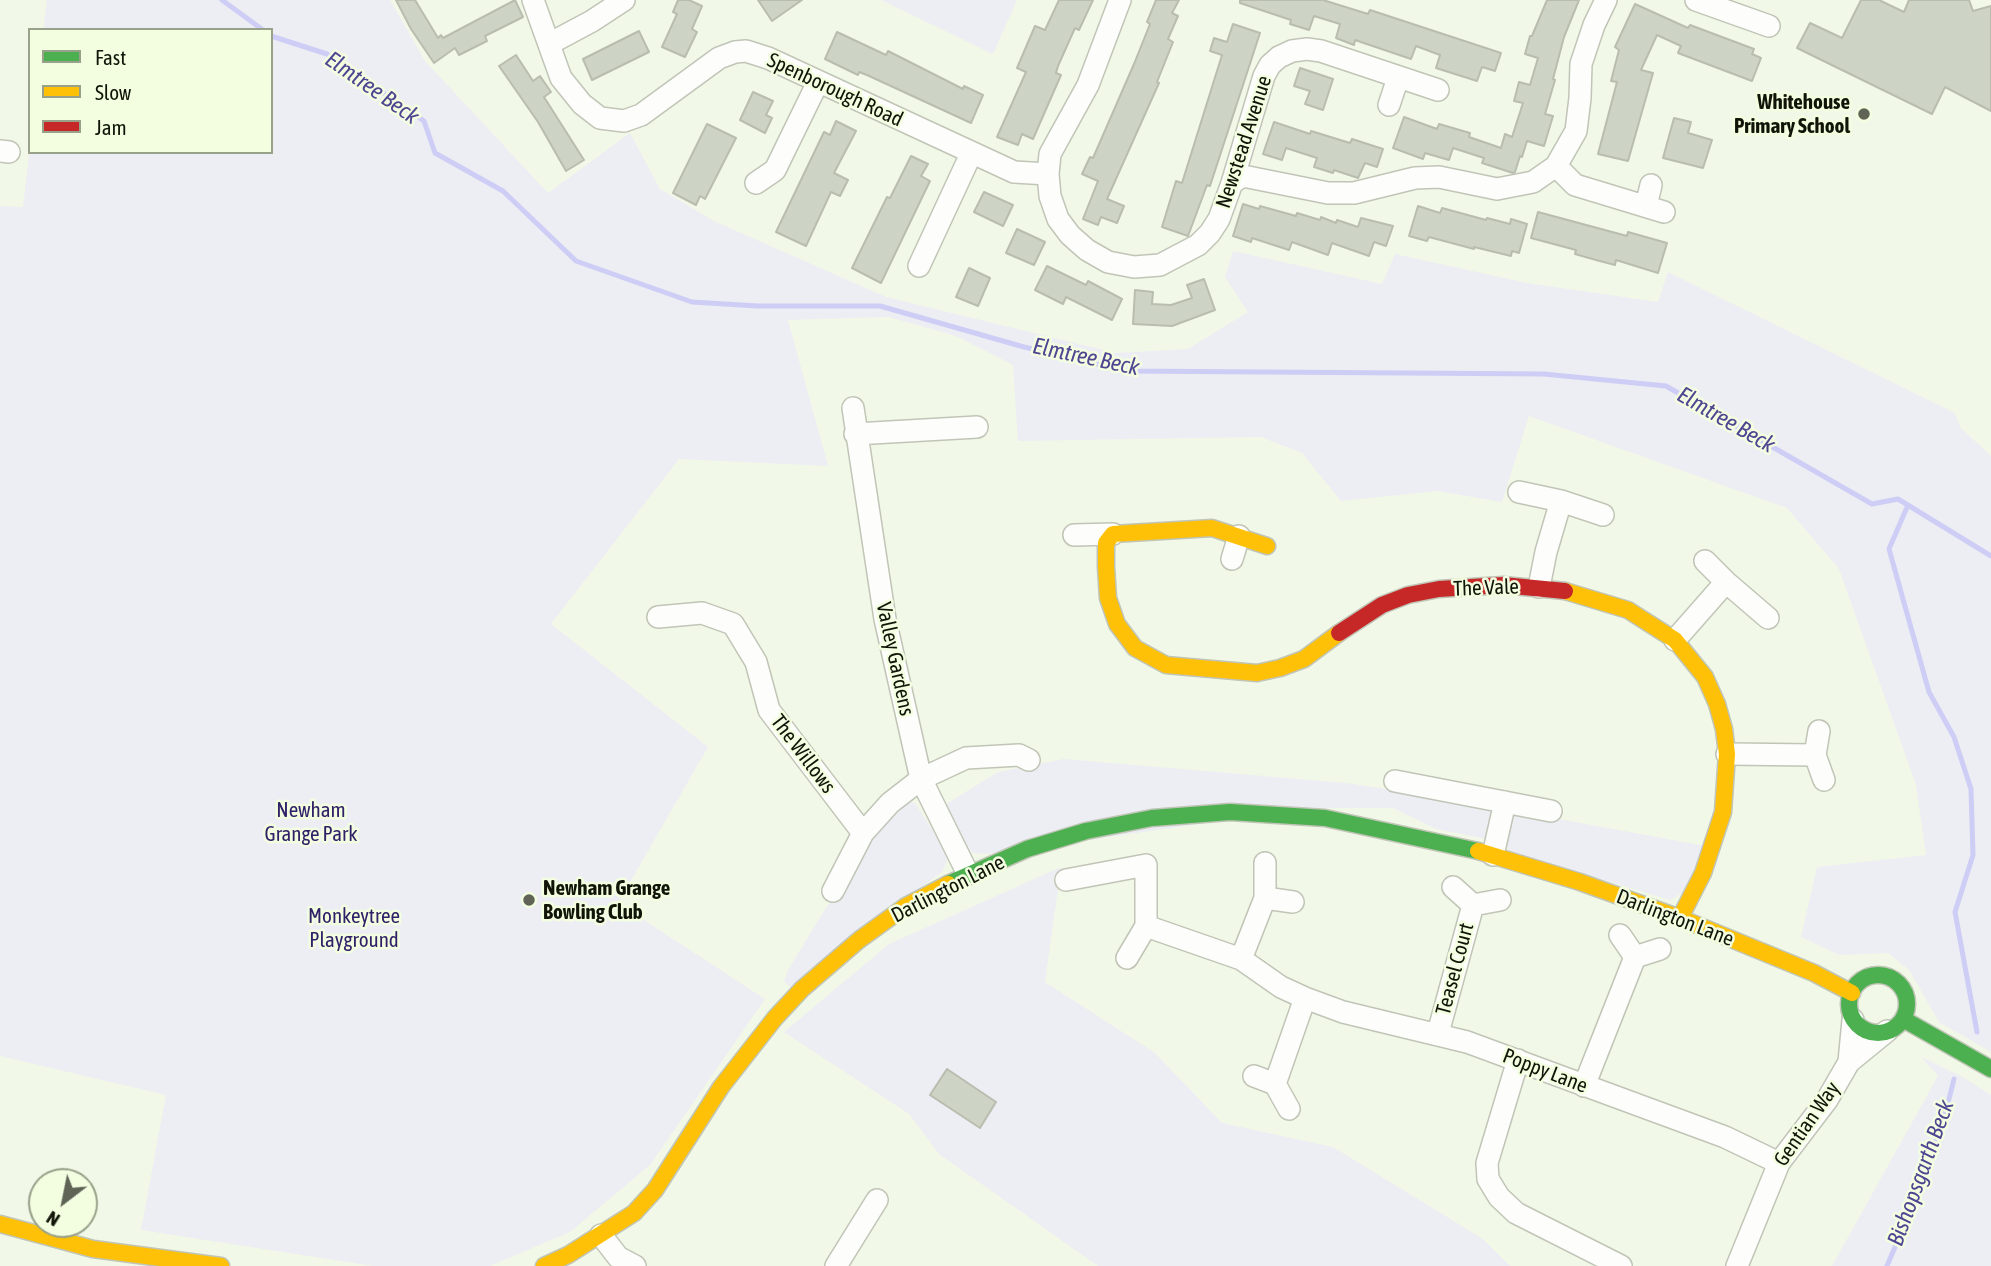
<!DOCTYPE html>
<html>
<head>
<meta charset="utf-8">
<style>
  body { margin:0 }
  #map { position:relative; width:1991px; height:1266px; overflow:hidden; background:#f2f8e7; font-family:"Asap Condensed",sans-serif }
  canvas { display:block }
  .legend { position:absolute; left:28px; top:28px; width:245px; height:126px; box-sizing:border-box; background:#f3fee1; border:2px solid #98a18a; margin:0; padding:9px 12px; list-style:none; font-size:21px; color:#101508 }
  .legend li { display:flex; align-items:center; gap:14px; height:35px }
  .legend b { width:35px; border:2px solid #98a18a }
  .north { position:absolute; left:28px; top:1168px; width:70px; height:70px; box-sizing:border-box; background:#f3fee1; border:2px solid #98a18a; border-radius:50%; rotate:212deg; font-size:19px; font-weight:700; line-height:28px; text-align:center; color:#101508 }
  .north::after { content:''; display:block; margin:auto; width:24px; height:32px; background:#5f6456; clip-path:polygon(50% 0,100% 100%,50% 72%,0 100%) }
</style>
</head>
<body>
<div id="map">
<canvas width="1991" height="1266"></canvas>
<ul class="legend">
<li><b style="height:9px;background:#4caf50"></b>Fast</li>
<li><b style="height:9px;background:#ffc107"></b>Slow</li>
<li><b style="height:9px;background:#c62828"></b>Jam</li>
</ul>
<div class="north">N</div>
</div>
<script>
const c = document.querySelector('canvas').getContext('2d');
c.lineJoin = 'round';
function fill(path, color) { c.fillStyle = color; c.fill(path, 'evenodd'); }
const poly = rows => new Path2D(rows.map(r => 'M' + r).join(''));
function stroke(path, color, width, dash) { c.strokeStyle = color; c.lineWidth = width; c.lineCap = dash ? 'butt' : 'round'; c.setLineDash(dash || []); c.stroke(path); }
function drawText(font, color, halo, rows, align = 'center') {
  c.font = font + ' "Asap Condensed",sans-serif'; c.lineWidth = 5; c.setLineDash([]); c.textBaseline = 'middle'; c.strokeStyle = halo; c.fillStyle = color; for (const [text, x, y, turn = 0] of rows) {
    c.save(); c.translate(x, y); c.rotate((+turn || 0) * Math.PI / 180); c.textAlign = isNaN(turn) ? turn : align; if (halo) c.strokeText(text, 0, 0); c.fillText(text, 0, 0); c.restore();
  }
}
const green = poly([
  [47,0,390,0,425,61,548,193,630,133,660,189,714,221,886,297,1116,353,1188,349,1248,312,1225,277,1233,251,1382,284,1395,254,1527,283,1658,302,1668,272,1955,413,1960,427,1991,456,1991,1052,1939,1022,1909,970,1888,953,1839,955,1801,937,1817,867,1926,855,1916,785,1839,569,1787,508,1529,416,1502,502,1437,491,1341,501,1302,453,1261,437,1018,441,1013,365,956,336,889,317,788,320,828,466,679,459,551,624,708,747,618,903,765,999,650,1165,570,1232,490,1266,373,1266,141,1230,166,1095,0,1056,0,206,23,207,30,145,30,152,271,152,271,30,43,30],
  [881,0,1017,0,993,54],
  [1064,759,1346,783,1492,805,1497,812,1487,839,1436,829,1393,808,1315,808,986,854,973,853,963,843,943,807,946,804,998,772],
  [909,802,915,803,942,845,947,860,943,871,790,987,784,981,788,970,824,911,882,827],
  [1518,810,1543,816,1705,846,1684,892,1670,900,1510,852,1504,842,1510,820],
  [1061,867,1045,982,1155,1053,1222,1123,1333,1147,1483,1239,1510,1266,1098,1266,939,1154,909,1114,784,1032,889,944],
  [1921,1057,1963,1077,1991,1095,1991,1266,1832,1266,1938,1076]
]);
const stream = poly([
  [222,0,263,30],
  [271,36,327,54,424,121,435,153,503,191,576,261,692,302,758,306,880,306,1024,347,1126,371,1544,374,1666,386,1872,504,1898,499,1991,556],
  [1908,505,1889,549,1929,692,1954,737,1971,789,1973,855,1955,912,1977,1032],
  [1887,1266,1920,1188,1947,1107,1954,1079]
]);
const building = poly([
  [396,0,415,0,438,38,441,35,443,38,515,0,523,17,485,36,487,41,459,55,455,48,434,63,411,29,396,0],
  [678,0,689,0,702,6,692,29,697,32,685,57,662,47,677,14,673,12,678,0],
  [758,0,802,0,772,21,758,0],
  [1059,0,1093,0,1079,30,1075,28,1058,66,1056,73,1061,75,1033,139,1022,134,1018,145,997,137,1026,72,1017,68,1035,26,1045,30,1059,0],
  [1156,0,1179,0,1172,13,1178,16,1168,39,1173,42,1157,82,1159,83,1107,199,1124,206,1117,223,1101,217,1098,225,1083,219,1098,181,1082,174,1090,157,1093,158,1134,64,1150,24,1147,22,1156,0],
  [1240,0,1323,0,1368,14,1370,10,1501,53,1495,71,1482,67,1477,81,1436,68,1440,55,1416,46,1411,59,1355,40,1354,45,1336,38,1340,24,1314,16,1309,30,1290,24,1291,20,1240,3,1240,0],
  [1547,0,1579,0,1564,37,1553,79,1555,80,1545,114,1553,116,1544,146,1527,141,1522,157,1520,156,1515,172,1513,173,1482,163,1484,158,1453,148,1449,160,1425,153,1423,159,1393,148,1404,117,1437,129,1439,124,1470,133,1469,137,1501,148,1505,134,1512,137,1523,103,1514,101,1519,82,1530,85,1538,58,1525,54,1530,36,1532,36,1547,0],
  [1861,0,1879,0,1904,12,1909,0,1969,0,1973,11,1991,6,1991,111,1945,87,1932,114,1797,48,1810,23,1842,38,1861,0],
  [1635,4,1688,28,1690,25,1754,49,1752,54,1761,58,1752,81,1678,53,1681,46,1657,35,1641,70,1653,73,1628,161,1598,154,1617,82,1611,81,1619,50,1615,47,1635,4],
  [1233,24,1260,33,1210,186,1207,185,1188,236,1162,227,1176,181,1182,183,1222,55,1210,51,1214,38,1227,42,1233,24],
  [639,31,649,52,592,80,583,59,639,31],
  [837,32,886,55,888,51,963,89,964,86,983,95,971,123,867,75,859,72,858,75,825,59,837,32],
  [516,55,533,81,540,76,551,92,544,97,584,160,566,171,538,122,499,66,516,55],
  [1300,68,1333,79,1323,110,1305,104,1310,91,1294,86,1300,68],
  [753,92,773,101,766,115,772,118,765,133,740,120,753,92],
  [1674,118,1691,122,1688,133,1712,140,1703,168,1663,158,1674,118],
  [836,121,856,131,834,173,848,180,840,196,831,192,806,246,776,232,824,132,830,135,836,121],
  [1274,122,1310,134,1311,131,1350,143,1352,139,1383,149,1377,167,1365,163,1358,178,1334,170,1333,173,1314,167,1317,158,1286,148,1282,160,1263,154,1274,122],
  [707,124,736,138,705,199,700,196,696,205,673,193,707,124],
  [911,156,928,164,921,176,930,181,881,283,852,268,887,197,890,198,911,156],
  [984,192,1013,205,1003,226,974,212,984,192],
  [1243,204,1259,209,1260,206,1296,216,1297,213,1320,220,1321,217,1336,223,1337,220,1358,227,1361,218,1393,226,1386,246,1374,242,1369,256,1332,243,1328,255,1292,242,1289,250,1252,238,1251,242,1233,236,1243,204],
  [1418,206,1440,213,1442,208,1486,220,1487,218,1510,224,1511,219,1527,224,1519,253,1512,251,1511,256,1474,247,1474,249,1429,237,1427,241,1409,236,1418,206],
  [1538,212,1627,236,1628,232,1667,243,1658,273,1616,260,1615,265,1596,260,1575,254,1576,250,1531,238,1538,212],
  [1017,229,1045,242,1034,265,1006,253,1017,229],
  [1047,266,1086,285,1088,281,1122,299,1112,320,1066,297,1063,304,1035,290,1047,266],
  [969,268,990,278,978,306,956,297,969,268],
  [1204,279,1215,310,1172,326,1133,324,1135,290,1153,292,1152,304,1171,305,1192,298,1187,285,1204,279],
  [947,1069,996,1102,980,1128,930,1095,947,1069]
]);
const street = poly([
  [533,0,561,78,582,104,600,118,624,121,641,115,719,58,735,52,746,51,768,58,1014,172,1048,174],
  [1120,0,1088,85,1050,154,1048,174,1050,196,1058,219,1070,235,1087,250,1108,262,1134,267,1160,265,1198,245,1210,233,1219,219,1232,183,1264,76,1270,65,1279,57,1292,51,1307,49,1321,51,1438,90],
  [1696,0,1769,26],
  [549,44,592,21,624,0],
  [1389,105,1398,78],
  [0,151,9,152],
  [1556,166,1575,185,1664,212],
  [756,183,775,170,818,82],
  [1232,183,1243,176,1328,193,1354,193,1415,178,1439,177,1497,189,1533,182,1556,166,1576,131,1580,98,1581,64,1594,25,1606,0],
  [1646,206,1651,185],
  [919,266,971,154],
  [853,408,885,619,921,779,968,874],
  [855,434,977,427],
  [1519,492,1561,501],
  [1074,535,1113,534],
  [1232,559,1239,536],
  [1705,561,1726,582],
  [1539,587,1546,552,1561,501,1603,515],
  [658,617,702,613,733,624,756,662,769,710,863,833],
  [1675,640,1726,582,1768,618],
  [1727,754,1815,755,1824,780],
  [1815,755,1819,731],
  [1395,781,1551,811],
  [1493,855,1505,802],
  [1066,880,1146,865,1146,926,1127,958],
  [1453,887,1473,905,1500,900],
  [833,891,863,833,890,803,921,779,966,758,1019,755,1029,760],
  [1265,898,1293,902],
  [1146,926,1241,959,1281,987,1305,998,1343,1012,1467,1042,1725,1137,1779,1163],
  [1620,935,1635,957],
  [1241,959,1265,898,1265,863],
  [1438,1033,1473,905],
  [1518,1060,1487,1163,1488,1179,1499,1197,1516,1213,1621,1266],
  [1849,1062,1853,1020],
  [1254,1076,1275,1084,1289,1109],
  [1275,1084,1305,998],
  [1584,1086,1635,957,1660,949],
  [601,1235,618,1257,635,1266],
  [836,1266,877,1200],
  [1737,1266,1779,1163,1827,1100,1849,1062,1887,1031]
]);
const fast = poly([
  [948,884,1027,849,1086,831,1152,818,1230,812,1325,818,1478,851],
  '1849 1004a29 29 0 1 1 58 0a29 29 0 1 1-58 0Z',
  [1903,1019,1991,1069]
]);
const slow = poly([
  [1267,546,1212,528,1113,534,1106,543,1106,567,1108,598,1117,624,1135,648,1166,665,1257,673,1280,668,1304,659,1339,633],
  [1565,591,1628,610,1675,640,1705,677,1717,704,1724,729,1727,754,1723,812,1703,873,1680,918],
  [1478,851,1580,882,1680,918,1814,973,1852,993],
  [0,1224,93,1249,221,1266],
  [544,1266,568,1255,634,1213,655,1190,721,1087,775,1018,802,989,859,940,906,906,948,884]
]);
const jam = poly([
  [1339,633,1382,605,1408,595,1439,589,1503,585,1565,591]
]);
const markers = [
  [1864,114,7,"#5f6456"],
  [529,900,7,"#5f6456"]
];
const streetNames = [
  ["Spenborough Road",835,90,25],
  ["Newstead Avenue",1244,142,-72],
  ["The Vale",1486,588,-2],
  ["Valley Gardens",895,659,78],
  ["The Willows",803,754,53],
  ["Darlington Lane",948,889,-27],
  ["Darlington Lane",1675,918,21],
  ["Teasel Court",1455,969,-75],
  ["Poppy Lane",1545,1071,21],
  ["Gentian Way",1807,1124,-55]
];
const poiNames = [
  ["Whitehouse",1850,102],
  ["Primary School",1850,126],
  ["Newham Grange",543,888,"left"],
  ["Bowling Club",543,912,"left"]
];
const parkNames = [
  ["Newham",311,810],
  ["Grange Park",311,834],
  ["Monkeytree",354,916],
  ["Playground",354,940]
];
const waterNames = [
  ["Elmtree Beck",372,88,35],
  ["Elmtree Beck",1086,357,12],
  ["Elmtree Beck",1726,420,30],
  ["Bishopsgarth Beck",1921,1173,-70]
];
fill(green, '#eceef3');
stroke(stream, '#cecdf5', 5);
fill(building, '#ced4c5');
stroke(building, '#b8bdaf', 2);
stroke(street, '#c0c5b7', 24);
stroke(fast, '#c0c5b7', 19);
stroke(slow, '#c0c5b7', 19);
stroke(jam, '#c0c5b7', 19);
stroke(street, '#fdfefb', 21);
stroke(fast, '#4caf50', 16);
stroke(slow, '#ffc107', 16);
stroke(jam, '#c62828', 16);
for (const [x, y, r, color] of markers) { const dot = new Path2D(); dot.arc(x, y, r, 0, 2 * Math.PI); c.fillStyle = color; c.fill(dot); stroke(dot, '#f3fee1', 2.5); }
drawText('21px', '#101508', '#f3fee1', streetNames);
drawText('bold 21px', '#101508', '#f3fee1', poiNames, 'right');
drawText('21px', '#2f2068', '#f3fee1', parkNames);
drawText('italic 23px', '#504591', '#f3fee1', waterNames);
</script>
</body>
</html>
